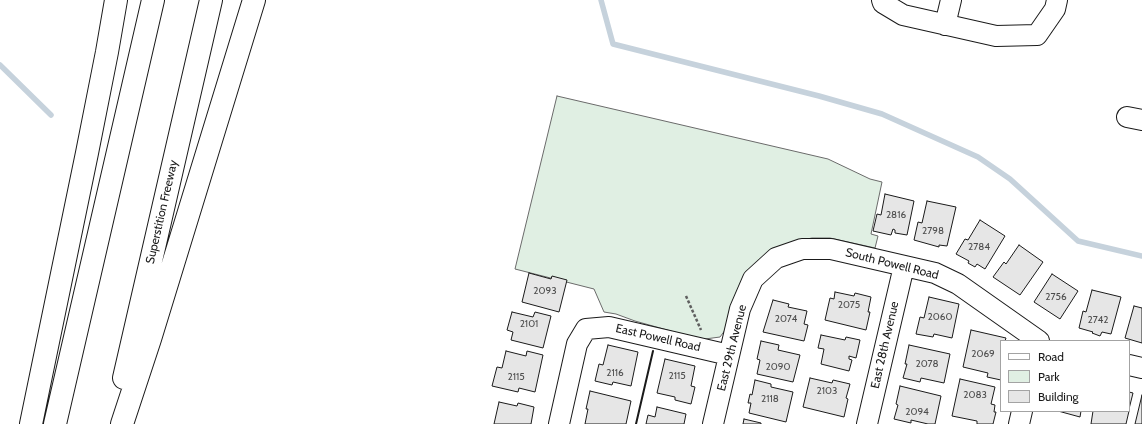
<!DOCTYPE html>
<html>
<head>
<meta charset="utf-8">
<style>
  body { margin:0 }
  #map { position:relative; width:1142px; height:424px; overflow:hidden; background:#fff; font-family:Cabin,sans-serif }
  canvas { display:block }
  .legend { position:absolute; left:1000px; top:340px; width:130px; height:72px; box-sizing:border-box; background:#fff; border:1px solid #a3a3a3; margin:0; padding:5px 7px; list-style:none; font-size:12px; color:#1a1a1a }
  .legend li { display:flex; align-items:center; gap:8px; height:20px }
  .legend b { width:20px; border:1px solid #a3a3a3 }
</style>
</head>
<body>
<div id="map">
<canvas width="1142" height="424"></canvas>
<ul class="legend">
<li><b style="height:5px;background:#fff"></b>Road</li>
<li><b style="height:11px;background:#e0efe3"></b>Park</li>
<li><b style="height:11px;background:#e6e6e6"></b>Building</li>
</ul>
</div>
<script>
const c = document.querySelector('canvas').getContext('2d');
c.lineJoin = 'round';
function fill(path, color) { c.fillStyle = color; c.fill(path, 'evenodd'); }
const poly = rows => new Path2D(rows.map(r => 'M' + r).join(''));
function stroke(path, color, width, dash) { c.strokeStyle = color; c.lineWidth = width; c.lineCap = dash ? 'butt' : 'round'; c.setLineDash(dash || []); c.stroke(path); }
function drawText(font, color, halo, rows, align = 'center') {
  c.font = font + ' Cabin,sans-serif'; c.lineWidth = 3; c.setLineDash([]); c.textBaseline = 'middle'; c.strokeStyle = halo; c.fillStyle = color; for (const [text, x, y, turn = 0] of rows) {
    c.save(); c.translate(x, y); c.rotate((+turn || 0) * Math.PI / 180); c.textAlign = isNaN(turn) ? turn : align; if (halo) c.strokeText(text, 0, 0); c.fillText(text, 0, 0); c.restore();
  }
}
const green = poly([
  [557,96,828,159,870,179,882,182,871,234,878,236,875,248,830,238,812,238,791,242,720,337,705,339,685,335,635,321,616,314,604,312,594,289,515,269,557,96]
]);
const stream = poly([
  [601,0,613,44,819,96,882,114,978,157,1010,179,1078,241,1142,256],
  [0,65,51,115]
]);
const building = poly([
  [885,194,914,201,907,235,895,233,895,230,893,229,891,235,873,231,877,214,881,215,885,194],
  [927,201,956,207,947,246,939,245,939,247,914,240,918,222,922,223,927,201],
  [980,220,1005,236,985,269,977,264,975,267,968,263,969,261,956,254,965,239,968,240,980,220],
  [1019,245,1043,262,1020,295,993,277,1004,262,1006,264,1019,245],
  [529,273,551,279,552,276,567,280,559,312,522,302,529,273],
  [1052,274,1078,291,1060,319,1034,302,1052,274],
  [1092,290,1121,297,1111,334,1102,332,1100,336,1092,333,1093,332,1079,328,1083,311,1086,312,1092,290],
  [835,292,854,296,855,293,871,297,868,312,870,312,866,330,825,320,830,298,834,299,835,292],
  [929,297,959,304,952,338,934,334,933,337,916,334,920,317,924,318,929,297],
  [773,300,789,304,788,307,807,311,804,324,808,325,804,341,763,332,773,300],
  [1134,306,1142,308,1142,343,1125,338,1134,306],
  [512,312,533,317,535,312,551,316,543,348,511,340,513,332,507,330,512,312],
  [971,330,1006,338,1005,341,1001,341,1001,380,987,377,988,373,963,367,971,330],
  [821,335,845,340,846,337,860,340,856,358,849,356,849,359,852,360,849,371,821,364,824,349,818,348,821,335],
  [761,341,779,345,778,350,800,355,793,382,757,374,760,360,757,359,761,341],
  [608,345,638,352,631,386,613,382,612,385,595,381,599,364,603,365,608,345],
  [909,345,950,354,944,383,921,378,920,382,903,378,907,364,905,364,909,345],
  [506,351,526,356,527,351,543,355,535,392,519,388,518,392,492,386,497,367,502,368,506,351],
  [665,359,695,366,691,386,695,387,691,404,675,400,675,397,657,393,665,359],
  [810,378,832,383,833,380,850,384,846,398,848,399,844,417,803,407,810,378],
  [960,379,995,387,991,404,995,405,994,412,996,412,993,424,977,424,977,421,952,416,960,379],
  [755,380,771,384,771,387,793,392,786,422,749,413,751,403,748,403,750,394,752,395,755,380],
  [900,386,941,396,935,424,928,424,911,420,911,423,894,419,898,405,896,404,900,386],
  [590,391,631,401,626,424,585,424,588,409,586,409,590,391],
  [1129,392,1133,393,1129,409,1129,392],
  [1142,395,1142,424,1135,424,1142,395],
  [499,402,517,406,518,403,534,407,531,424,494,424,499,402],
  [657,407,686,414,684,424,646,424,648,415,655,417,657,407],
  [1058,411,1081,411,1080,417,1058,411],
  [1093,411,1129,411,1126,424,1091,424,1093,411],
  [744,419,761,423,761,424,743,424,744,419]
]);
const path = poly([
  [686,296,701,330]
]);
const minor = poly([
  [882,0,883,3,903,15,996,36,1037,35,1055,9,1057,0],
  [945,25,951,0],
  [1127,117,1142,120],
  [1129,365,1142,368],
  [559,424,577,344,586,329,609,327,729,355],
  [713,424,740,309,753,279,776,258,802,249,831,249,935,273,958,284,1039,341],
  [867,424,904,266],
  [1019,424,1022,411]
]);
const highway = poly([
  [124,378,211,0],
  [31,424,87,153,107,52,116,0],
  [55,424,153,0],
  [122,424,150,339,254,0]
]);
const wall = poly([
  [636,424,653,351]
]);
const numberNames = [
  ["2816",896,215],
  ["2798",933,231],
  ["2784",979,247],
  ["2093",545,291],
  ["2756",1056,297],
  ["2075",849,305],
  ["2060",940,317],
  ["2074",786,319],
  ["2742",1098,320],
  ["2101",529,324],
  ["2069",983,354],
  ["2078",927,364],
  ["2090",778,367],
  ["2116",615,373],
  ["2115",677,376],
  ["2115",516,377],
  ["2103",827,391],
  ["2083",975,395],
  ["2118",770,399],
  ["2094",917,412]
];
const streetNames = [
  ["Superstition Freeway",162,212,-77],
  ["South Powell Road",892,264,14],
  ["East Powell Road",658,338,13],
  ["East 28th Avenue",885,345,-77],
  ["East 29th Avenue",732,348,-76]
];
fill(green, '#e0efe3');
stroke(green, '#6a6a6a', 1);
stroke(stream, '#c6d2dc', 5.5);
fill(building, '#e6e6e6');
stroke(building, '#1a1a1a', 1);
stroke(minor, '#1a1a1a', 22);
stroke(highway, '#1a1a1a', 24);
stroke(path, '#5f5f5f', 2.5, [3, 2]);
stroke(minor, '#fff', 20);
stroke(highway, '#fff', 22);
stroke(wall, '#1a1a1a', 2);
drawText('10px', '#4d4d4d', null, numberNames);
drawText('12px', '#1a1a1a', '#fff', streetNames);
</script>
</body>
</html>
